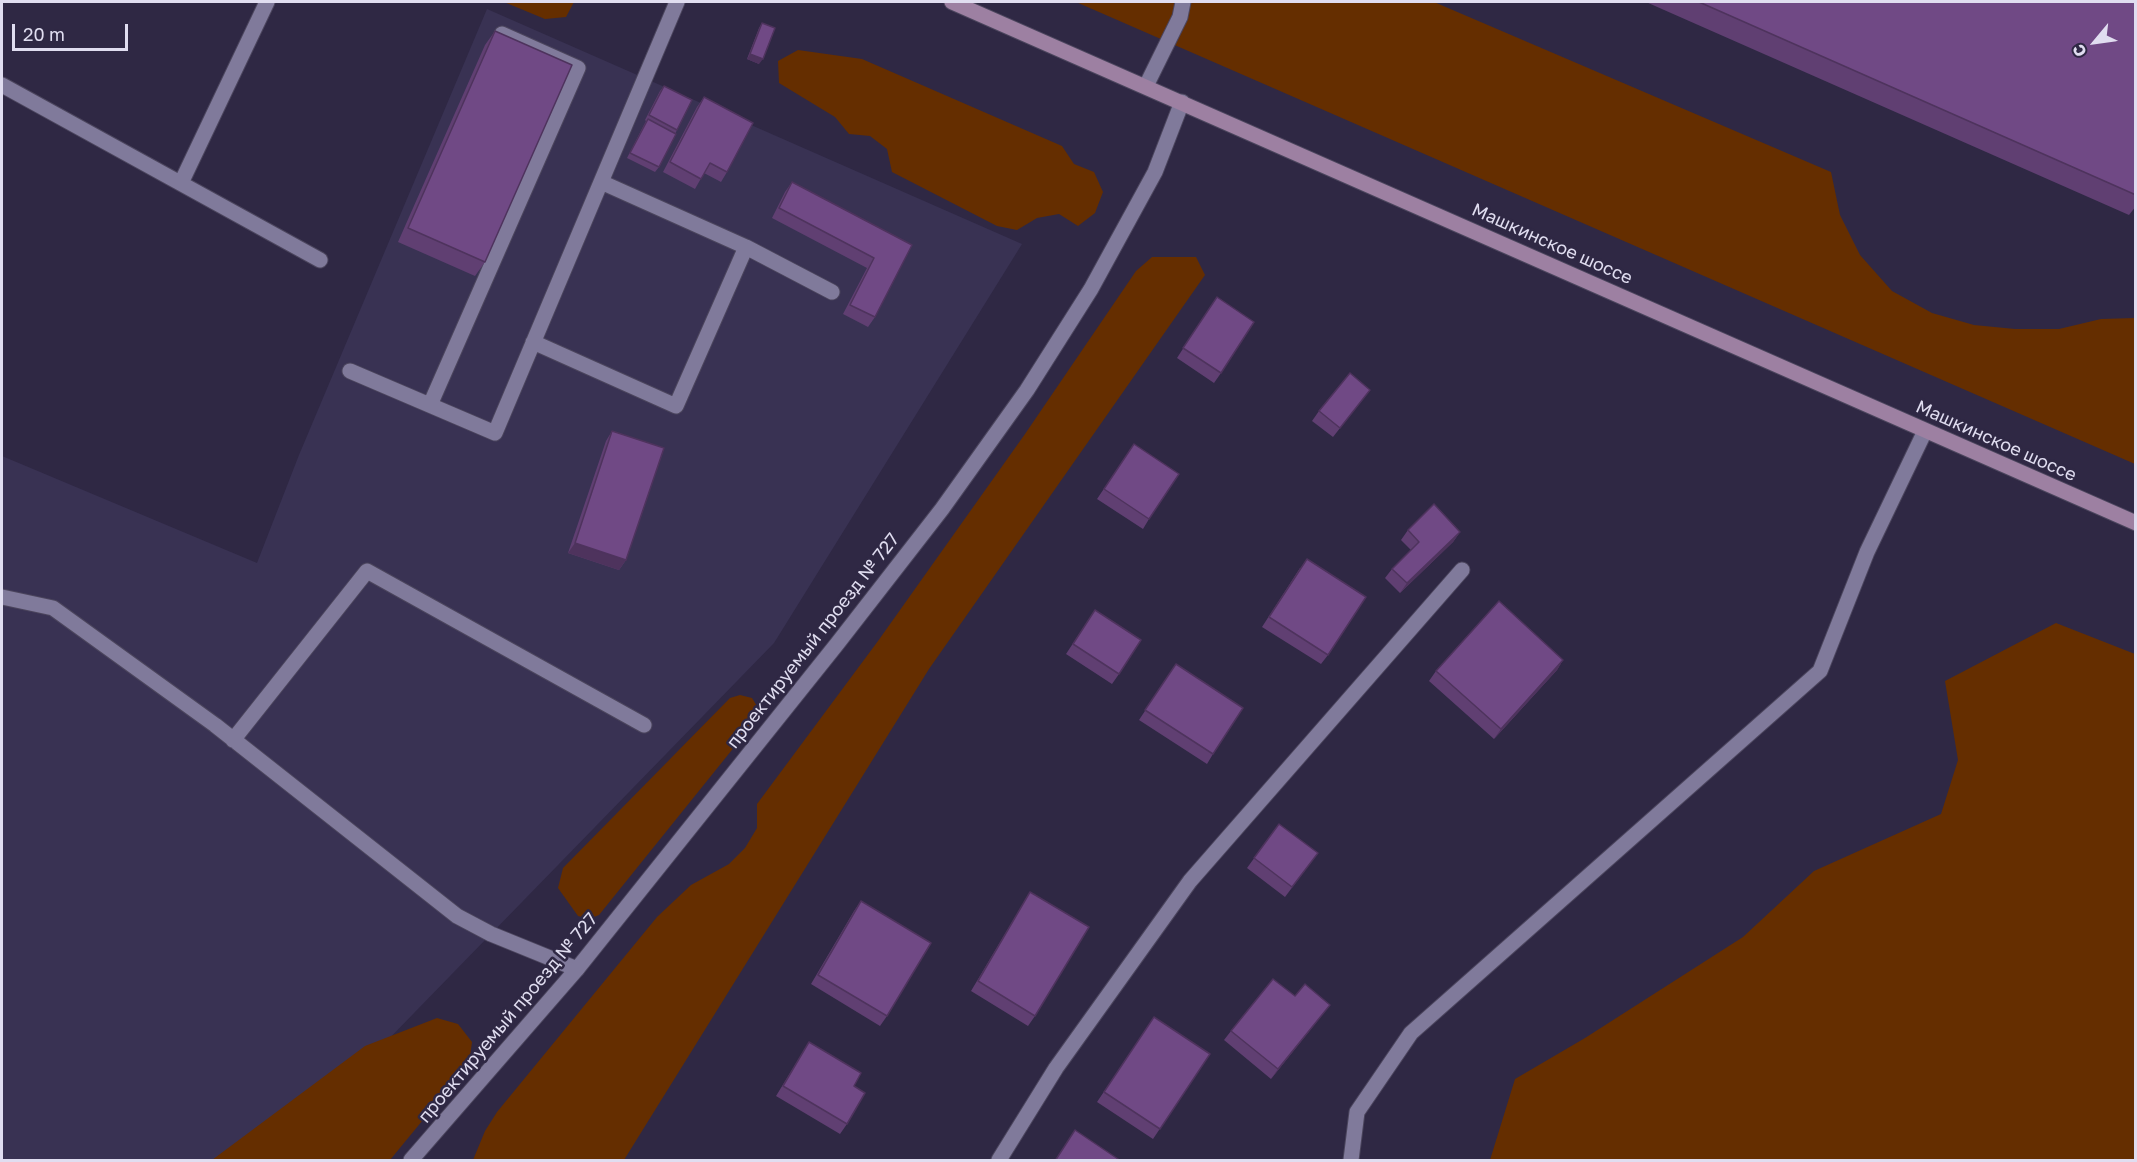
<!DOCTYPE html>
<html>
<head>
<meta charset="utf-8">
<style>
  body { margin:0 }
  #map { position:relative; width:2137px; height:1162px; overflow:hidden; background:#2f2844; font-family:"Golos Text",sans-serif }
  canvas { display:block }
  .frame { position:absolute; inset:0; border:3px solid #e0ddf0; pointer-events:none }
  .north { position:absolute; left:2065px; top:12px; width:60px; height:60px; -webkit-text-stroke:4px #2f2844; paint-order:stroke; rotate:241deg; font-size:16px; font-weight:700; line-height:24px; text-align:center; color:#e0ddf0 }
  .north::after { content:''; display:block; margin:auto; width:21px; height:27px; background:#e0ddf0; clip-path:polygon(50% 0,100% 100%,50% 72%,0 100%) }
  .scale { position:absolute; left:12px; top:24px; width:116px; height:27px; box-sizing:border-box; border:3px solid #e0ddf0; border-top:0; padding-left:8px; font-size:18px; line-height:21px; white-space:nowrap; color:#e0ddf0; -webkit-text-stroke:4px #2f2844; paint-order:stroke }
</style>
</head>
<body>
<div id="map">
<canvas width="2137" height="1162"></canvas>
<div class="frame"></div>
<div class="north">С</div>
<div class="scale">20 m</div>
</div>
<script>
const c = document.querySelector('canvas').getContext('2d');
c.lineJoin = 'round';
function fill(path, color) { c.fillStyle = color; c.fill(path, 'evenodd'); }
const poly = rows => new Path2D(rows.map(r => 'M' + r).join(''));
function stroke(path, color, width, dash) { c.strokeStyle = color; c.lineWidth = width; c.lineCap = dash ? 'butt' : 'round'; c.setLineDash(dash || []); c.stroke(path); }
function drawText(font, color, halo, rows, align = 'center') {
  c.font = font + ' "Golos Text",sans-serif'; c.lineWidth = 5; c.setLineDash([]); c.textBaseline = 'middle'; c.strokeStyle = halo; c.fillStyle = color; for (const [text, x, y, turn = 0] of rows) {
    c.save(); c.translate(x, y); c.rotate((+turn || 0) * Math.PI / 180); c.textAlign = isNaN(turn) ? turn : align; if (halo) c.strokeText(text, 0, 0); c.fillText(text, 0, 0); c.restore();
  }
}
const built = poly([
  [487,9,1022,244,774,643,271,1160,2,1160,2,456,257,563,299,455]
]);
const green = poly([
  [504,2,574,2,566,17,545,19],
  [1076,2,1434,2,1831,172,1840,215,1860,255,1892,291,1932,313,1974,325,2015,329,2059,329,2101,319,2135,318,2135,464],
  [798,50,862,59,1062,146,1074,164,1094,172,1103,192,1095,213,1078,226,1059,214,1037,218,1017,230,997,226,892,172,887,149,870,136,849,134,835,117,779,83,778,61],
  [1152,257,1196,257,1205,275,929,669,624,1160,473,1160,485,1131,497,1112,657,917,691,885,729,864,745,848,757,828,757,804,878,641,1025,434,1136,271],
  [2056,623,2135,654,2135,1160,1490,1160,1515,1079,1585,1038,1743,937,1814,871,1941,814,1958,760,1945,681],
  [740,695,752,698,758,708,752,725,599,915,589,919,578,916,558,888,563,868,730,698],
  [437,1018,458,1024,472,1042,469,1064,390,1160,212,1160,365,1046]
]);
const lane = poly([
  [2,85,320,260],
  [1146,86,1180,17,1183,2],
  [181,183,267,2],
  [746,247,832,292],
  [533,342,676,406,746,247,601,182],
  [350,371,495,433,677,2],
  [430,405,578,68,502,34],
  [2,597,53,608,215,725,457,916,491,934,577,969],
  [233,740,367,571,644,725],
  [999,1160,1056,1068,1190,881,1462,570],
  [1351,1160,1357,1112,1411,1033,1820,671,1867,552,1925,431]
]);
const street = poly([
  [411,1160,577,969,837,644,942,509,1027,390,1091,289,1155,172,1182,102]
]);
const secondary = poly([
  [952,2,2136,523]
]);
const wall = poly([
  [1646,2,2136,2,2136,206,2129,215],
  [762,23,759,64,747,59,759,28],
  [495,31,485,262,475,276,398,242,485,45],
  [664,86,677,130,659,167,655,172,627,158,646,121,645,120,660,91],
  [704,97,727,172,721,182,704,173,695,189,663,172,697,107],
  [792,182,912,245,875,317,868,327,843,314,867,268,772,218,785,192],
  [1210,307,1221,373,1214,383,1177,358],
  [1370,390,1333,437,1312,421,1319,411],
  [612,431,626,560,619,570,568,553,606,441],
  [1134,444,1149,519,1143,529,1097,499],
  [1408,530,1460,532,1453,542,1400,593,1385,578,1392,569,1411,550,1401,540],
  [1300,568,1328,655,1321,664,1262,627],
  [1095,610,1119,674,1112,684,1066,654],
  [1563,660,1557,670,1494,739,1429,681,1436,671],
  [1176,664,1213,754,1207,764,1139,720],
  [1279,824,1318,853,1285,897,1247,868],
  [1030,892,1035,1016,1028,1026,971,991,1024,902],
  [861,901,887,1016,880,1026,811,984,854,911],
  [1295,996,1330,1005,1271,1079,1224,1040,1231,1031],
  [1154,1017,1210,1054,1153,1139,1097,1102],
  [809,1042,854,1086,847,1124,840,1134,776,1096]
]);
const shadedWall = poly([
  [750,54,763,59,759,64,747,59],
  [1460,532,1453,542,1400,593,1407,583],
  [575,543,626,560,619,570,568,553],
  [1563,660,1557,670,1494,739,1501,729],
  [1330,1005,1323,1014,1271,1079,1278,1069]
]);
const building = poly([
  [1699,2,2136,2,2136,195,1699,2],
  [762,23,775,28,763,59,750,54,762,23],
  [495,31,572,65,485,262,408,228,495,31],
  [664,86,692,100,677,130,649,115,664,86],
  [704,97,753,123,727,172,710,163,701,179,670,162,704,97],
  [648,119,676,134,659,167,630,153,648,119],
  [792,182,912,245,875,317,850,305,874,258,779,208,792,182],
  [1217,297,1254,322,1221,373,1183,348,1217,297],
  [1350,373,1370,390,1340,428,1319,411,1350,373],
  [612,431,664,448,626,560,575,543,612,431],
  [1134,444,1179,474,1149,519,1104,489,1134,444],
  [1434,504,1460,532,1407,583,1392,569,1419,542,1408,530,1434,504],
  [1307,559,1366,597,1328,655,1269,617,1307,559],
  [1499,601,1563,660,1501,729,1436,671,1499,601],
  [1095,610,1141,640,1119,674,1073,644,1095,610],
  [1176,664,1243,708,1213,754,1145,710,1176,664],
  [1279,824,1318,853,1292,887,1254,858,1279,824],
  [1030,892,1089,927,1035,1016,978,981,1030,892],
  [861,901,931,943,887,1016,818,975,861,901],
  [1273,979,1295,996,1305,984,1330,1005,1278,1069,1231,1031,1273,979],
  [1154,1017,1210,1054,1160,1129,1104,1092,1154,1017],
  [809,1042,861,1073,854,1086,865,1093,847,1124,783,1086,809,1042],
  [1075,1130,1121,1161,1055,1161,1075,1130]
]);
const streetNames = [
  ["Машкинское шоссе",1552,244,24],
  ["Машкинское шоссе",1996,441,24],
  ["проектируемый проезд № 727",813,641,-52],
  ["проектируемый проезд № 727",508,1018,-50]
];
fill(built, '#393253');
fill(green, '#652e00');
stroke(lane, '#4b455d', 17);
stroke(street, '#4b455d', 17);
stroke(secondary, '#4b455d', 17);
stroke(lane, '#807a9b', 15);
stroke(street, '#807a9b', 15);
stroke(secondary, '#9d80a2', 15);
fill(wall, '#603f72');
fill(shadedWall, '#4e335d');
fill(building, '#704985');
stroke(building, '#4e335d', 1.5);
drawText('18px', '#e0ddf0', '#2f2844', streetNames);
</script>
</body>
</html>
